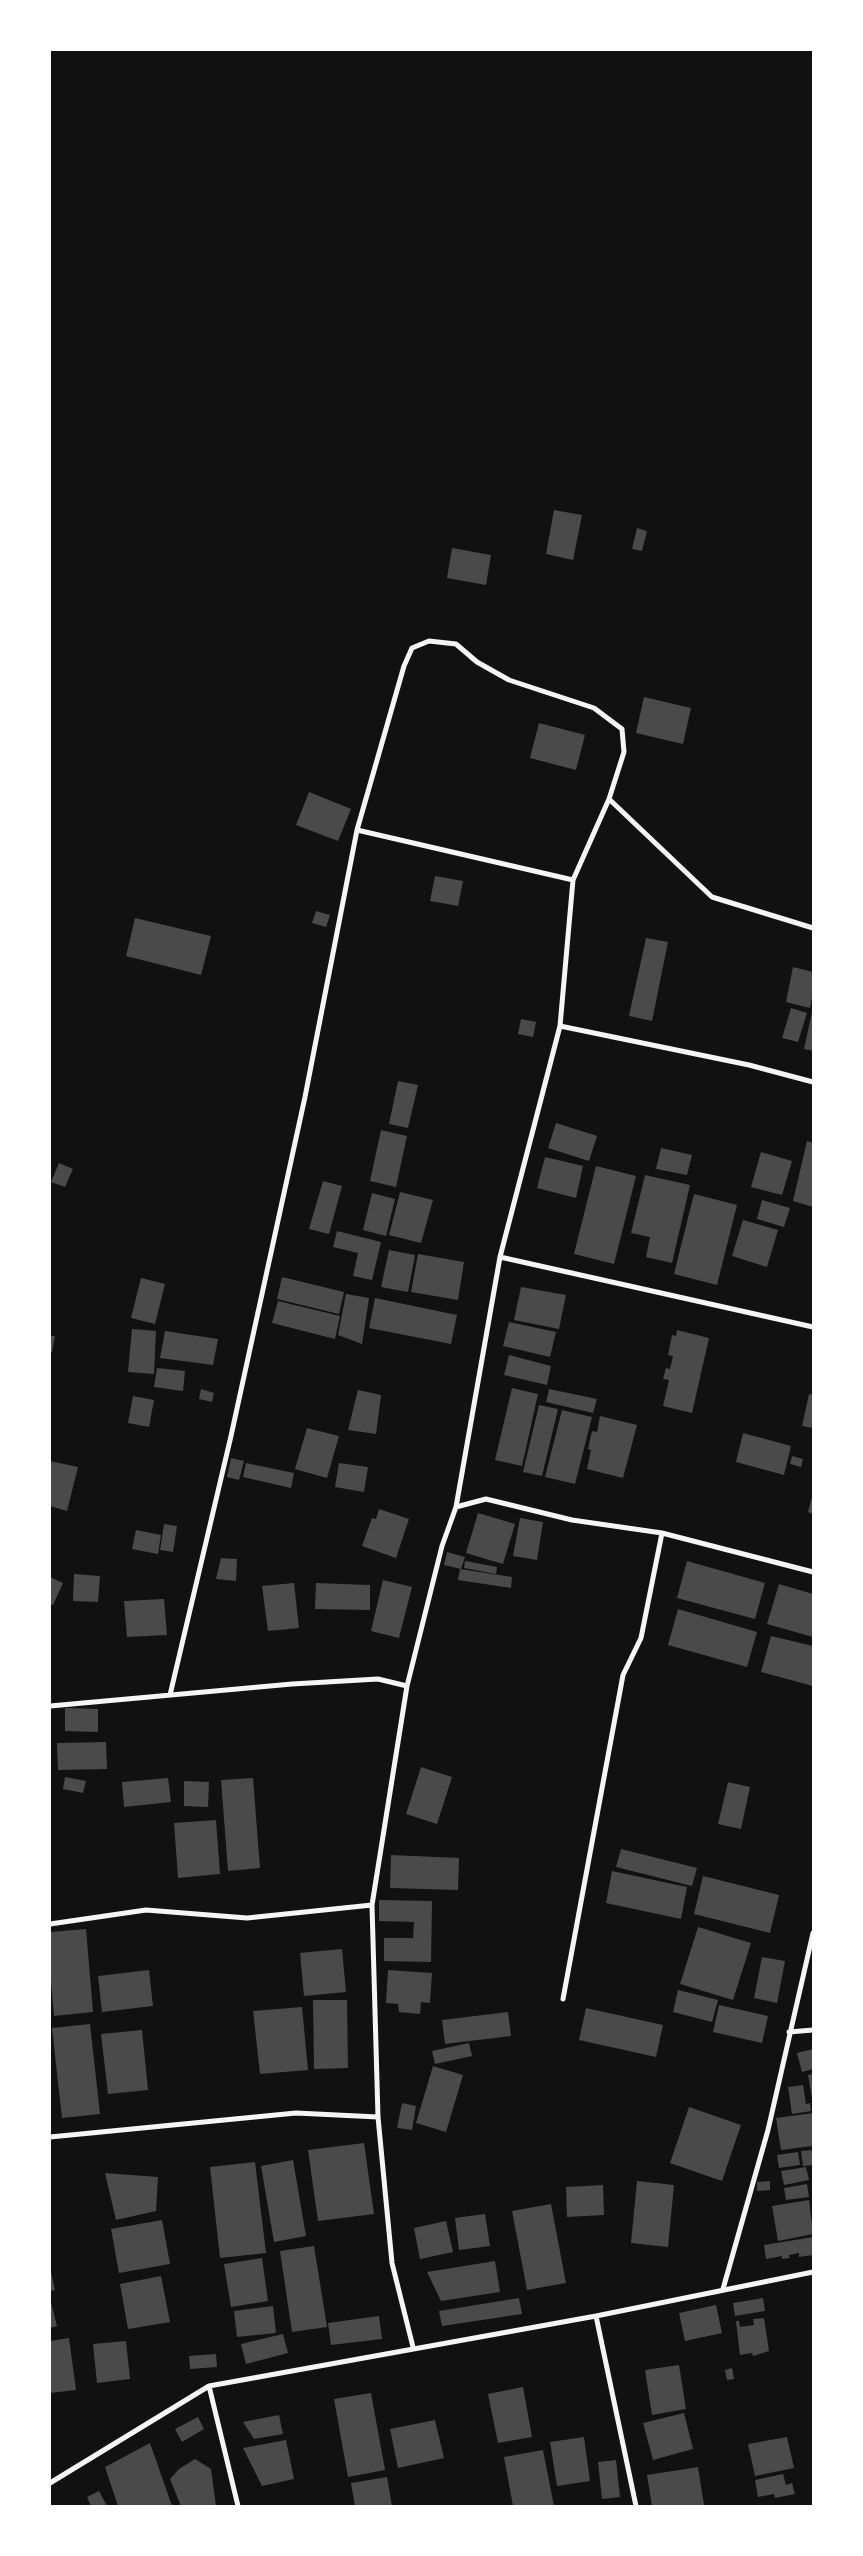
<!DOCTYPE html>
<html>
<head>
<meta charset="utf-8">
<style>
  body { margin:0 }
  #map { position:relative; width:863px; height:2556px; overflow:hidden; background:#111; font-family:"PT Sans",sans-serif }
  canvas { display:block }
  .frame { position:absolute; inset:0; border:51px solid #fff; pointer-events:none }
</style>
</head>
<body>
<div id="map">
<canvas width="863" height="2556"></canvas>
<div class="frame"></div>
</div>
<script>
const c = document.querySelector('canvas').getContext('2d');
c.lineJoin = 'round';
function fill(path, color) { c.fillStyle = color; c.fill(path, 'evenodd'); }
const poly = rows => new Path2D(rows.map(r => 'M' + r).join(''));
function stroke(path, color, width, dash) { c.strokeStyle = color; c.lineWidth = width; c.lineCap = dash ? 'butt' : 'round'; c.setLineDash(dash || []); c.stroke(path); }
const building = poly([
  [554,510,582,515,573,560,546,554],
  [637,528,647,531,642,551,632,549],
  [452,548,491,555,486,585,447,578],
  [644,697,691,708,683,744,636,733],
  [539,723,585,735,576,770,530,758],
  [309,792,351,809,338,841,296,825],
  [435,876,463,881,458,906,430,901],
  [316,911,330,915,326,927,312,923],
  [135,918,211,936,201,975,126,956],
  [646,938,668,942,652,1021,629,1016],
  [793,967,813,972,813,993,810,1008,786,1002],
  [791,1008,807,1013,798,1042,782,1038],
  [812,1012,813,1012,813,1051,804,1049],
  [521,1019,536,1022,533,1037,518,1034],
  [398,1081,418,1085,408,1128,389,1124],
  [556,1123,597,1136,589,1161,548,1148],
  [381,1130,407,1136,396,1187,370,1181],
  [807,1141,813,1143,813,1207,793,1201],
  [661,1148,692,1155,687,1175,656,1169],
  [761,1152,792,1161,782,1195,751,1187],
  [545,1157,583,1166,576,1198,537,1188],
  [59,1163,73,1169,65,1187,51,1182],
  [596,1166,636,1176,614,1264,574,1254],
  [645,1175,690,1185,672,1263,646,1257,650,1237,631,1233],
  [323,1181,342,1186,329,1234,309,1229],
  [400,1192,433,1200,421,1243,389,1235],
  [372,1193,395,1199,386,1236,363,1230],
  [694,1194,737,1205,717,1285,674,1274],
  [762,1200,790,1208,784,1227,757,1219],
  [743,1220,778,1230,767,1267,732,1256],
  [337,1231,381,1242,372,1280,353,1276,358,1253,333,1247],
  [389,1250,415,1255,408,1292,381,1287],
  [418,1254,464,1262,458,1300,411,1292],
  [282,1277,344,1292,339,1314,277,1299],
  [141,1278,165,1284,155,1324,131,1318],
  [521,1287,566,1295,559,1329,514,1320],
  [346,1294,369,1298,362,1344,338,1335],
  [375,1298,457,1315,451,1344,369,1328],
  [278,1301,340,1316,335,1339,272,1323],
  [509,1322,556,1332,550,1357,503,1346],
  [132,1329,156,1331,154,1374,128,1372],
  [677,1330,709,1338,692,1413,663,1406,669,1380,663,1379,666,1368,670,1369,673,1356,668,1355,672,1335,676,1336],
  [165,1331,218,1339,213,1365,160,1358],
  [50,1336,55,1336,52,1352,50,1352],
  [509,1355,551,1366,547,1385,504,1375],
  [157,1368,185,1371,183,1391,154,1387],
  [512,1388,538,1394,522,1466,495,1460],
  [201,1389,214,1393,212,1402,199,1399],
  [549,1389,597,1399,593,1413,546,1402],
  [358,1390,381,1395,376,1434,348,1430],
  [809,1394,813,1395,813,1428,802,1426],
  [133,1396,154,1400,149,1427,128,1423],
  [539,1405,558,1409,542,1476,523,1472],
  [562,1410,592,1417,575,1484,545,1477],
  [600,1416,637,1425,623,1478,587,1469,591,1450,588,1449,592,1431,597,1432],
  [307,1428,339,1436,327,1478,295,1469],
  [743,1433,791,1446,784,1475,736,1462],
  [792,1456,803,1459,801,1467,790,1464],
  [231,1458,244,1461,239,1480,227,1477],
  [50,1461,78,1467,67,1511,50,1506],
  [246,1463,294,1473,291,1488,243,1477],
  [339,1463,368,1467,364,1492,335,1487],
  [813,1493,813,1514,808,1512],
  [379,1509,409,1519,396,1558,362,1546,372,1518,376,1519],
  [478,1513,515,1524,503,1564,466,1553],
  [520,1518,543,1522,537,1560,513,1556],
  [164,1524,177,1526,173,1552,160,1550],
  [136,1530,161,1535,158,1554,132,1549],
  [447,1552,465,1557,461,1569,444,1565],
  [221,1558,237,1559,236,1581,216,1579],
  [465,1561,497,1567,496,1574,464,1568],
  [687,1561,765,1583,755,1619,677,1598],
  [460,1569,512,1577,511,1588,458,1580],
  [74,1574,100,1576,98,1602,73,1601],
  [50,1577,63,1583,53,1605,50,1604],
  [383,1580,412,1587,399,1638,371,1631],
  [294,1583,299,1628,268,1631,262,1586],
  [316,1583,370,1585,370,1610,315,1609],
  [779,1584,813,1594,813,1637,767,1624],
  [164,1599,167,1635,127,1637,124,1601],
  [678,1609,757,1632,747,1667,668,1645],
  [771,1636,813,1646,813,1686,761,1672],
  [65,1708,98,1709,98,1732,65,1731],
  [106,1742,107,1769,58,1770,57,1743],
  [421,1767,452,1777,437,1824,406,1814],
  [65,1777,86,1781,83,1793,63,1789],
  [168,1778,171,1802,124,1807,122,1782],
  [253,1778,260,1868,228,1871,221,1780],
  [184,1781,209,1782,208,1807,184,1806],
  [728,1782,750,1787,741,1829,718,1824],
  [216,1820,220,1874,178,1878,174,1823],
  [621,1849,697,1868,692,1886,616,1867],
  [391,1855,459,1858,458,1890,390,1888],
  [612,1871,687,1887,681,1919,606,1903],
  [703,1876,779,1895,770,1933,694,1914],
  [379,1900,432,1901,431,1962,384,1961,384,1938,413,1938,414,1922,379,1921],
  [698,1927,751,1943,733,2000,680,1984],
  [86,1929,93,2012,54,2016,50,1970,50,1932],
  [342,1949,346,1992,304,1996,300,1953],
  [762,1957,785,1961,777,2003,754,1998],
  [149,1970,153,2006,102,2012,98,1976],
  [388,1970,432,1973,430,2003,421,2002,420,2014,399,2012,398,2004,386,2003],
  [678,1990,718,2000,712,2022,673,2012],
  [313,2000,347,2000,348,2068,314,2069],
  [719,2005,768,2016,762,2043,713,2032],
  [302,2007,308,2070,260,2074,253,2011],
  [586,2008,663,2025,656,2057,579,2040],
  [508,2012,511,2036,445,2044,442,2020],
  [90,2024,100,2114,62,2118,52,2028],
  [142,2030,148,2090,108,2094,101,2034],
  [469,2043,472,2056,435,2064,432,2051],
  [813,2049,813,2069,802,2072,797,2053],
  [433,2066,463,2075,446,2132,416,2123],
  [813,2074,813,2099,812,2099,808,2075],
  [803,2085,806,2104,810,2103,811,2111,792,2114,788,2087],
  [402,2103,416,2106,412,2130,397,2128],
  [689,2107,741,2125,722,2181,670,2163],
  [813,2113,813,2146,781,2150,776,2118],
  [364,2143,374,2214,318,2221,308,2150],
  [813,2150,813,2165,803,2166,801,2151],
  [798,2152,800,2165,779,2168,777,2155],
  [293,2160,306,2236,274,2242,261,2166],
  [255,2162,266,2253,220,2258,210,2167],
  [806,2167,809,2180,784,2185,781,2171],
  [105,2173,158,2177,156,2211,116,2220],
  [637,2181,674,2185,668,2247,631,2243],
  [770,2181,770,2190,757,2191,757,2182],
  [807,2184,809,2197,786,2200,784,2188],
  [603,2185,604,2215,567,2217,566,2187],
  [809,2200,813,2234,778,2241,772,2206],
  [551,2204,566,2283,527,2290,512,2211],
  [485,2214,490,2246,459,2250,455,2218],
  [162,2220,170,2264,119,2273,111,2229],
  [446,2221,453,2252,420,2259,414,2228],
  [813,2237,813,2255,799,2257,799,2253,789,2255,790,2258,782,2259,782,2256,766,2259,764,2245],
  [314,2246,327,2327,292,2332,280,2251],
  [262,2258,268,2301,231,2307,224,2264],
  [495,2261,500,2292,441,2301,427,2272],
  [50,2267,55,2290,50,2291],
  [161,2276,170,2322,128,2329,120,2284],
  [50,2298,57,2326,50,2328],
  [519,2298,522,2314,442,2326,439,2311],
  [763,2298,765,2311,735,2316,733,2303],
  [716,2305,722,2333,685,2341,679,2313],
  [273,2306,276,2333,237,2337,234,2311],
  [379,2316,382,2339,331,2345,328,2323],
  [764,2318,769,2351,753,2356,752,2353,740,2355,736,2321,739,2321,740,2327,754,2325,753,2319],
  [283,2334,288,2353,246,2364,241,2344],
  [69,2338,76,2390,50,2393,50,2341],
  [126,2341,130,2379,97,2383,93,2344],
  [216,2354,217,2367,190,2369,189,2356],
  [679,2365,686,2409,652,2415,645,2370],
  [732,2368,734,2379,727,2380,725,2370],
  [523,2387,532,2437,498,2443,488,2394],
  [371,2393,385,2470,348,2477,334,2399],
  [684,2413,693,2449,653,2460,643,2423],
  [279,2415,283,2434,254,2439,243,2422],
  [198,2417,204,2429,182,2442,175,2429],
  [435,2420,444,2458,398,2468,390,2429],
  [584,2437,590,2481,557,2486,550,2442],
  [787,2437,794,2468,755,2476,748,2444],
  [286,2440,294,2479,262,2486,243,2448],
  [150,2443,172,2506,118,2506,105,2467],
  [543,2450,554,2506,513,2506,504,2457],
  [195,2459,211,2469,216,2506,181,2506,170,2479,179,2469],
  [616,2460,620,2497,602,2499,598,2462],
  [698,2467,704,2505,652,2506,647,2475],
  [783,2474,786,2485,792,2483,795,2494,775,2498,774,2494,758,2497,755,2480],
  [387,2477,392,2506,355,2506,351,2483],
  [99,2491,107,2506,91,2506,87,2497]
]);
const minor = poly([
  [609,799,712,897,813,928],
  [357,830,573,880],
  [560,1026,749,1065,813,1082],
  [500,1257,813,1327],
  [407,1686,442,1546,456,1507,486,1499,572,1520,662,1533,813,1572],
  [170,1695,231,1436,305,1097,357,830,404,666,412,648,429,641,456,644,477,662,509,680,594,708,622,729,624,752,609,799,573,880,560,1026,500,1257,456,1507],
  [50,1706,292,1684,378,1679,407,1686,372,1905,378,2117,392,2263,413,2347],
  [50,1924,146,1910,247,1918,372,1905],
  [563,1999,623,1675,641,1638,662,1533],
  [789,2032,813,2030],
  [50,2137,296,2113,378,2117],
  [723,2289,768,2130,813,1933],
  [596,2316,636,2506],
  [209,2386,238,2506],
  [50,2483,209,2386,596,2316,813,2272]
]);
fill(building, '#4a4a4a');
stroke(minor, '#f5f5f5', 5);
</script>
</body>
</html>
